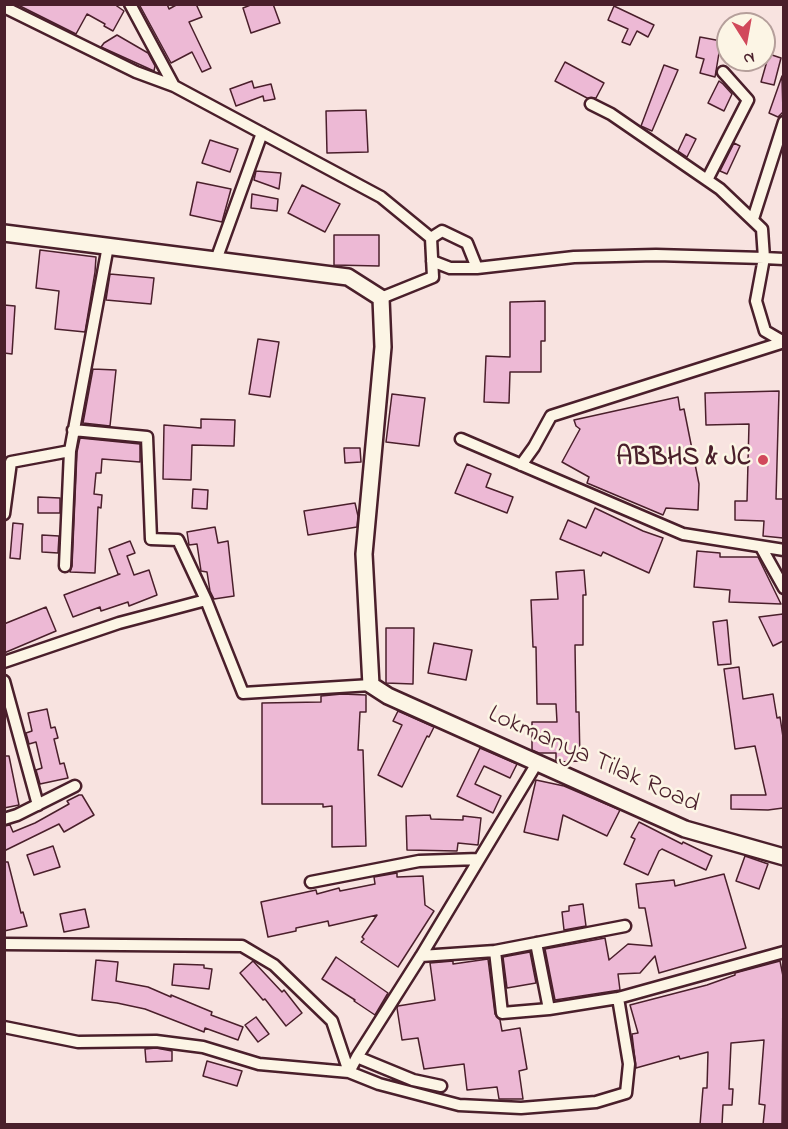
<!DOCTYPE html>
<html>
<head>
<meta charset="utf-8">
<style>
  body { margin:0 }
  #map { position:relative; width:788px; height:1129px; overflow:hidden; background:#f8e3e0; font-family:"Indie Flower",sans-serif }
  canvas { display:block }
  .frame { position:absolute; inset:0; border:6px solid #4a1f2b; pointer-events:none }
  .north { position:absolute; left:716px; top:12px; width:60px; height:60px; box-sizing:border-box; background:#fcf5e5; border:2px solid #b59f9b; border-radius:50%; rotate:169deg; font-size:16px; font-weight:700; line-height:24px; text-align:center; color:#4a1f2b }
  .north::after { content:''; display:block; margin:auto; width:21px; height:27px; background:#d1495b; clip-path:polygon(50% 0,100% 100%,50% 72%,0 100%) }
</style>
</head>
<body>
<div id="map">
<canvas width="788" height="1129"></canvas>
<div class="frame"></div>
<div class="north">N</div>
</div>
<script>
const c = document.querySelector('canvas').getContext('2d');
c.lineJoin = 'round';
function fill(path, color) { c.fillStyle = color; c.fill(path, 'evenodd'); }
const poly = rows => new Path2D(rows.map(r => 'M' + r).join(''));
function stroke(path, color, width, dash) { c.strokeStyle = color; c.lineWidth = width; c.lineCap = dash ? 'butt' : 'round'; c.setLineDash(dash || []); c.stroke(path); }
function drawText(font, color, halo, rows, align = 'center') {
  c.font = font + ' "Indie Flower",sans-serif'; c.lineWidth = 5; c.setLineDash([]); c.textBaseline = 'middle'; c.strokeStyle = halo; c.fillStyle = color; for (const [text, x, y, turn = 0] of rows) {
    c.save(); c.translate(x, y); c.rotate((+turn || 0) * Math.PI / 180); c.textAlign = isNaN(turn) ? turn : align; if (halo) c.strokeText(text, 0, 0); c.fillText(text, 0, 0); c.restore();
  }
}
const building = poly([
  [16,4,114,4,124,11,113,31,104,26,105,24,87,14,76,34,16,4],
  [139,4,167,4,169,9,178,4,196,4,202,17,189,22,211,68,202,72,192,52,171,63,139,4],
  [253,4,273,4,280,23,251,33,243,8,253,4],
  [614,6,654,25,648,37,637,31,630,45,622,42,628,29,608,20,614,6],
  [117,35,148,53,155,66,154,71,101,47,104,43,117,35],
  [700,37,721,41,715,77,700,73,704,59,696,57,700,37],
  [769,54,781,58,774,85,761,82,769,54],
  [565,62,604,83,596,98,587,98,555,81,565,62],
  [664,65,678,70,652,131,641,126,664,65],
  [782,76,783,112,778,117,769,113,782,76],
  [252,81,254,88,271,84,275,99,264,101,263,96,236,106,230,89,252,81],
  [719,81,723,84,732,94,724,111,708,103,719,81],
  [366,110,368,152,327,153,326,111,366,110],
  [686,134,696,139,687,157,678,151,686,134],
  [210,140,238,149,230,172,202,163,210,140],
  [734,143,740,146,727,174,720,171,734,143],
  [256,171,281,173,279,189,254,180,256,171],
  [197,182,231,189,222,222,190,215,197,182],
  [302,185,340,204,325,232,288,213,302,185],
  [252,194,278,199,277,211,251,208,252,194],
  [334,235,379,235,379,266,334,265,334,235],
  [40,250,96,257,95,272,85,332,55,329,59,291,36,288,40,250],
  [110,274,154,278,151,304,106,300,110,274],
  [545,301,545,341,541,341,541,372,510,372,509,403,484,402,486,356,510,357,510,302,545,301],
  [4,305,15,306,12,354,4,353,4,305],
  [258,339,279,342,270,397,249,394,258,339],
  [93,369,116,370,110,426,83,423,93,369],
  [779,391,776,499,783,499,783,538,763,536,764,521,735,520,735,501,747,501,749,424,706,425,705,393,779,391],
  [392,394,425,398,419,446,386,442,392,394],
  [678,397,680,410,684,409,699,484,698,510,666,508,663,515,587,483,589,477,562,462,580,429,576,426,574,420,678,397],
  [201,419,235,420,234,446,192,445,191,480,163,479,164,425,201,428,201,419],
  [80,438,140,444,140,462,102,459,101,473,96,473,94,494,102,495,101,508,98,507,95,573,70,572,72,566,77,452,80,438],
  [344,448,360,448,361,462,345,463,344,448],
  [467,464,491,474,486,487,513,497,507,513,455,493,467,464],
  [193,489,208,490,207,509,192,508,193,489],
  [38,497,60,498,60,513,38,513,38,497],
  [355,503,358,516,357,527,308,535,304,511,355,503],
  [595,508,643,531,663,538,649,573,603,552,601,556,560,539,568,520,586,528,595,508],
  [13,523,23,524,20,559,10,558,13,523],
  [215,527,218,543,228,541,234,596,214,599,210,591,207,572,201,571,197,544,189,545,187,532,215,527],
  [42,535,59,536,58,553,42,552,42,535],
  [130,541,135,553,127,556,134,575,149,570,157,595,129,606,128,602,101,611,100,607,73,617,64,595,120,574,118,574,109,549,130,541],
  [697,551,720,553,720,557,758,557,781,604,729,602,730,590,694,587,697,551],
  [584,570,586,595,583,595,583,645,575,645,576,712,579,712,580,761,559,762,556,761,556,753,539,753,532,750,532,722,557,722,556,704,537,704,536,647,533,647,531,600,558,599,556,572,584,570],
  [46,607,56,631,4,653,4,624,46,607],
  [783,614,783,641,773,646,759,617,783,614],
  [727,620,731,664,718,665,713,622,727,620],
  [386,628,414,628,413,684,386,683,386,628],
  [434,643,472,650,466,680,428,673,434,643],
  [739,667,743,699,773,694,777,718,780,717,783,737,783,808,768,810,731,809,731,795,766,795,755,746,735,749,724,669,739,667],
  [342,694,366,695,366,712,360,712,358,750,363,750,366,846,332,847,332,806,323,807,323,804,262,804,262,703,321,702,321,696,342,694],
  [47,709,51,728,55,727,58,738,54,739,60,764,64,763,68,778,40,784,36,770,42,768,36,742,29,744,26,733,32,731,28,713,47,709],
  [398,711,434,727,429,737,427,736,402,787,378,775,402,725,393,721,398,711],
  [480,748,517,764,510,778,484,766,475,784,501,796,493,813,457,796,480,748],
  [4,756,9,756,19,805,4,808,4,756],
  [536,780,564,786,620,810,607,836,563,815,558,840,524,832,536,780],
  [79,795,82,795,94,815,64,832,59,824,4,851,4,826,10,825,13,832,35,823,69,804,67,801,79,795],
  [430,815,431,819,463,820,463,816,481,818,478,845,458,843,457,851,407,850,406,816,430,815],
  [639,822,682,844,683,842,712,856,706,870,662,849,659,851,648,875,624,864,635,839,631,837,639,822],
  [53,846,60,867,34,875,27,855,53,846],
  [745,856,768,864,759,889,736,881,745,856],
  [4,862,8,862,21,913,23,912,27,926,4,931,4,862],
  [397,873,397,877,423,876,425,905,434,911,398,967,361,942,364,939,362,937,377,915,329,926,328,921,296,928,296,931,268,937,261,902,316,890,317,894,339,888,340,891,375,884,374,877,397,873],
  [724,874,746,948,659,973,655,956,640,973,618,974,620,990,555,1000,545,949,605,938,609,960,628,944,652,946,645,908,639,908,636,884,674,880,675,886,724,874],
  [583,904,586,926,564,930,562,912,569,911,569,906,583,904],
  [85,909,89,927,64,932,60,914,85,909],
  [530,952,536,983,507,988,503,957,530,952],
  [336,957,388,993,375,1015,354,1001,355,1000,322,979,336,957],
  [488,959,495,1014,500,1020,502,1031,520,1028,527,1069,519,1071,523,1099,499,1099,497,1087,467,1090,464,1064,424,1069,418,1038,402,1040,397,1008,398,1006,435,1000,430,963,453,961,453,964,488,959],
  [96,960,118,962,116,981,148,987,171,997,171,995,212,1012,211,1015,243,1027,238,1040,205,1028,204,1032,145,1009,117,1003,92,1000,96,960],
  [253,961,282,992,284,990,302,1013,286,1026,265,999,263,1000,240,973,253,961],
  [780,961,783,976,782,1125,763,1125,765,1105,759,1104,764,1040,731,1043,729,1089,733,1089,732,1105,723,1105,722,1125,700,1125,703,1088,707,1088,708,1052,680,1059,679,1056,636,1068,632,1034,638,1033,630,1005,707,985,735,975,735,973,780,961],
  [174,964,204,965,204,968,212,969,209,989,172,985,174,964],
  [256,1017,269,1034,258,1042,245,1025,256,1017],
  [156,1048,172,1051,172,1061,146,1062,145,1049,156,1048],
  [207,1061,242,1071,237,1086,203,1076,207,1061]
]);
const street = poly([
  [130,4,174,86],
  [4,7,136,72,174,86,381,197,431,238,433,277,381,298],
  [707,180,748,100,723,72],
  [753,219,784,122],
  [431,238,442,231,467,243,477,268,574,257,656,255,764,258,762,229,720,189,611,114,591,104],
  [784,259,764,258,756,301,765,331,784,342],
  [216,260,262,133],
  [432,261,450,268,477,268],
  [73,430,147,437,151,539,178,540,206,600,243,693,371,685],
  [461,439,683,534,784,550],
  [521,465,534,447,551,416,784,342],
  [4,514,11,462,70,451],
  [761,547,784,588],
  [65,566,70,451,108,246],
  [4,662,119,623,206,600],
  [4,681,38,805],
  [4,819,17,815,75,786],
  [311,882,419,861,479,859],
  [625,926,495,951,502,1013,549,1009,618,998,784,952],
  [536,943,549,1009],
  [4,944,242,946,274,965,332,1021,349,1072,379,1084,459,1105,521,1108,596,1102,626,1093,629,1064,618,998],
  [421,956,495,951],
  [4,1027,78,1042,156,1041,203,1047,259,1064,349,1072,357,1057,421,956,537,763],
  [357,1057,413,1080,441,1086]
]);
const secondary = poly([
  [4,233,348,277,381,298,383,347,364,554,371,685,388,696,685,829,784,857]
]);
const markers = [
  [763,460,6,"#d1495b"]
];
const poiNames = [
  ["ABBHS & JC",751,460]
];
const streetNames = [
  ["Lokmanya Tilak Road",593,761,24]
];
fill(building, '#edb9d5');
stroke(building, '#4a1f2b', 1.5);
stroke(street, '#4a1f2b', 15);
stroke(secondary, '#4a1f2b', 20);
stroke(street, '#fcf5e5', 10);
stroke(secondary, '#fcf5e5', 15);
for (const [x, y, r, color] of markers) { const dot = new Path2D(); dot.arc(x, y, r, 0, 2 * Math.PI); c.fillStyle = color; c.fill(dot); stroke(dot, '#fcf5e5', 2); }
drawText('bold 26px', '#4a1f2b', '#fcf5e5', poiNames, 'right');
drawText('26px', '#4a1f2b', '#fcf5e5', streetNames);
</script>
</body>
</html>
